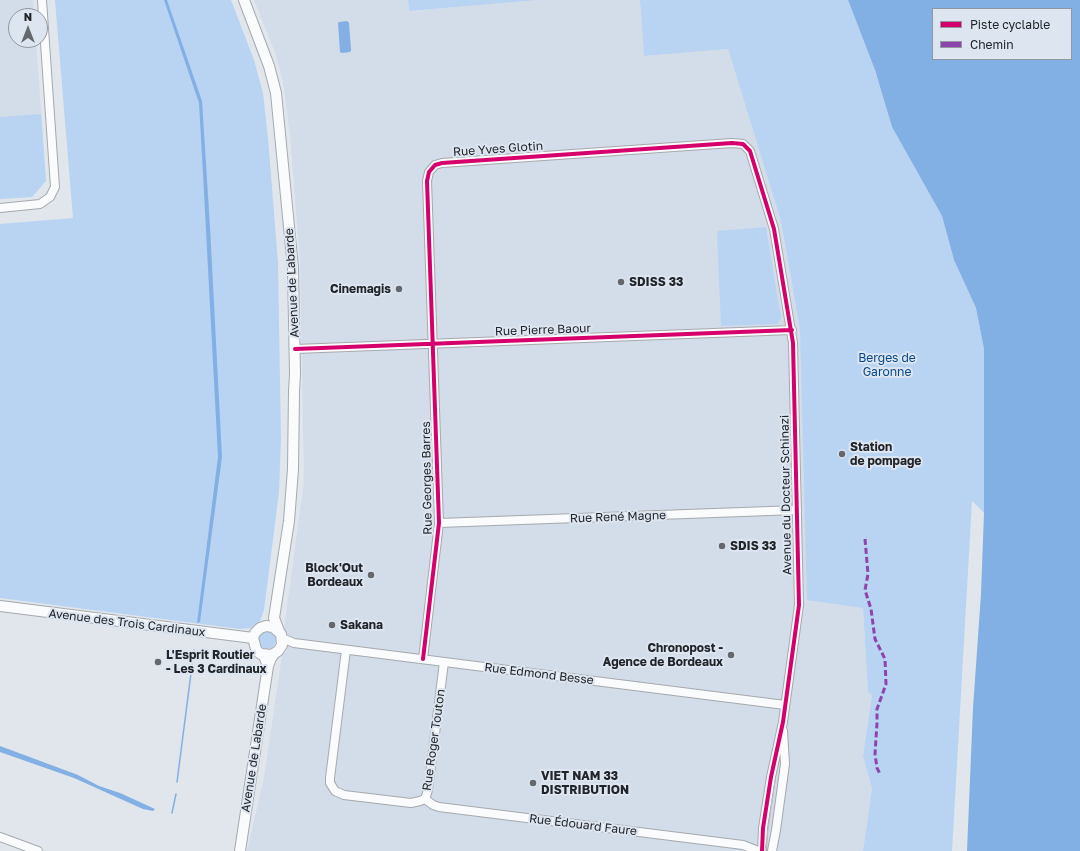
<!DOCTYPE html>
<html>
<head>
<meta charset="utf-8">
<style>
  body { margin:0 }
  #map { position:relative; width:1080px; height:851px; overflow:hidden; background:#e0e6ec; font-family:"Golos Text",sans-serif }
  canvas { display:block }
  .legend { position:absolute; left:932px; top:8px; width:140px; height:52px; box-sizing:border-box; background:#dce5f0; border:1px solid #9198a0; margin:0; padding:5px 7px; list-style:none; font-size:12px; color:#212428 }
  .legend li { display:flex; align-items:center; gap:8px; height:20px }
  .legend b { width:20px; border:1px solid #9198a0 }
  .north { position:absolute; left:8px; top:8px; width:40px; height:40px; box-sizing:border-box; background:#dce5f0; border:1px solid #9198a0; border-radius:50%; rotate:0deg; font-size:11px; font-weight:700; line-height:16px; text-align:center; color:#212428 }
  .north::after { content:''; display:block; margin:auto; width:14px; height:18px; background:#64686d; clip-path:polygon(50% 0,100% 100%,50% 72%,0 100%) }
</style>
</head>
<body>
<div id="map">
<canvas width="1080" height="851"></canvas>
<ul class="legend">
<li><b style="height:5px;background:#d6006c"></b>Piste cyclable</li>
<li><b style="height:5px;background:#8e44ad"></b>Chemin</li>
</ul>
<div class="north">N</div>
</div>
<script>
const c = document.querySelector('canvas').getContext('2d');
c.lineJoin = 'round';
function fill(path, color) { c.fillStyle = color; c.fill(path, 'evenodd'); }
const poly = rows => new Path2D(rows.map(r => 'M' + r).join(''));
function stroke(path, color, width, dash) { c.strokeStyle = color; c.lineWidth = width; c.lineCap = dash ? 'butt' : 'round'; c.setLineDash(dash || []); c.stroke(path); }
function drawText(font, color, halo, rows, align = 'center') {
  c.font = font + ' "Golos Text",sans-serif'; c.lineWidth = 4; c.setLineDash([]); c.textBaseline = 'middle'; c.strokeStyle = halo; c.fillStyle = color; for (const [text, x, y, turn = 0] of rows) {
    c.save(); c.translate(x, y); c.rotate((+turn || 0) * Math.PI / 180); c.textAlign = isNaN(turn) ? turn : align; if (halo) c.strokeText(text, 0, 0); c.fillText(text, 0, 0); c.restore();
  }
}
const built = poly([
  [0,0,33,0,34,16,16,16,16,40,36,40,46,181,32,197,0,199],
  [254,0,408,0,409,11,538,0,640,0,644,56,728,49,781,221,800,330,800,340,863,608,868,692,872,695,863,756,872,789,863,851,247,851,264,778,282,655,287,651,288,635,284,629,304,481,300,261,290,136,284,88,280,70,274,50]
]);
const green = poly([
  [55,0,231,0,254,60,263,93,268,138,278,263,281,439,279,492,264,610,260,621,251,628,240,629,0,598,0,224,73,218],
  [408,0,538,0,409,11],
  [640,0,848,0,875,70,892,127,942,216,954,260,976,308,984,349,984,513,972,501,952,851,863,851,872,789,863,756,872,695,868,692,863,608,807,600,800,330,781,221,728,49,644,56],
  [41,114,46,181,32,197,0,199,0,117],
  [766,227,781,318,777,324,721,326,717,231],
  '258 640a9 9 0 1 1 18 0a9 9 0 1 1-18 0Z'
]);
const water = poly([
  [164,0,167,0,202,101,210,227,222,457,200,622,197,623,218,457,203,174,199,103],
  [848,0,1080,0,1080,851,967,851,973,708,981,594,984,513,984,349,976,308,954,260,942,216,892,127,875,70],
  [933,9,1071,9,1071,59,933,59],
  [347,21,349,23,351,50,350,52,342,53,340,52,338,23,339,22],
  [0,746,78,775,99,786,120,793,155,809,153,811,143,809,74,778,0,752]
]);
const stream = poly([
  [177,782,194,650],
  [172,813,176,794]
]);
const minor = poly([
  [0,208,40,204,50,197,55,187,42,0],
  [295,349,792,330],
  [439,523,797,510],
  [282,638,294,643,785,705],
  [346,650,330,778,330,783,335,791,344,795,411,803,420,801,425,799,428,790,444,662],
  [423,659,439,523,427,181,429,172,435,165,442,163,732,143,743,144,750,151,774,229,793,343,799,605,783,722,771,777,763,828,762,851],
  [425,799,433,805,439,807,743,845,758,851],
  [0,837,38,851],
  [772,851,776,830,785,764,783,731]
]);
const major = poly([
  [244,0,269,66,276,93,293,268,295,374,294,392,293,469,289,521,274,618,279,631],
  [0,606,253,638],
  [261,654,272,655,278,651,282,645,281,634,273,627,266,626,260,628,255,633,253,638,256,649,258,652,264,656,268,666],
  [240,851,268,666,271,658,275,653]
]);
const tram = poly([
  [765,851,775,781]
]);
const quiet = poly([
  [865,539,868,574,865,590,871,609,875,639,885,659,886,684,877,709,877,723,875,754,877,768,880,774]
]);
const cycleway = poly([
  [295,349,792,330],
  [423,659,439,523,427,181,429,172,435,165,442,163,732,143,743,144,750,151,774,229,793,343,799,605,783,722,771,777,763,828,762,851]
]);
const markers = [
  [621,282,4,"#64686d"],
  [399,289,4,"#64686d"],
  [842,454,4,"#64686d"],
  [722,546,4,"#64686d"],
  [371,575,4,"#64686d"],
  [332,625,4,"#64686d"],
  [731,655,4,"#64686d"],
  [158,662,4,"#64686d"],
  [533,783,4,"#64686d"]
];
const streetNames = [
  ["Rue Yves Glotin",498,149,-4],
  ["Avenue de Labarde",292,283,-93],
  ["Rue Pierre Baour",543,330,-2],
  ["Rue Georges Barres",427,478,-91],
  ["Avenue du Docteur Schinazi",786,495,-91],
  ["Rue René Magne",618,517,-2],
  ["Avenue des Trois Cardinaux",127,623,7],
  ["Rue Edmond Besse",539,674,7],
  ["Rue Roger Touton",434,740,-82],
  ["Avenue de Labarde",254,758,-81],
  ["Rue Édouard Faure",583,825,7]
];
const poiNames = [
  ["SDISS 33",629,282],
  ["Cinemagis",391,289,"right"],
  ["Station",850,447],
  ["de pompage",850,461],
  ["SDIS 33",730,546],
  ["Block'Out",363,568,"right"],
  ["Bordeaux",363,582,"right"],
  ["Sakana",340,625],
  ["Chronopost -",723,648,"right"],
  ["Agence de Bordeaux",723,662,"right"],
  ["L'Esprit Routier",166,655],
  ["- Les 3 Cardinaux",166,669],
  ["VIET NAM 33",541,776],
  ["DISTRIBUTION",541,790]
];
const parkNames = [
  ["Berges de",887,358],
  ["Garonne",887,372]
];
fill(built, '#d3dce9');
fill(green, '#b9d3f3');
fill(water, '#82afe4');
stroke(stream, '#82afe4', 1.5);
stroke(minor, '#a5a9ad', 10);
stroke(major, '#a5a9ad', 12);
stroke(minor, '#fafbfc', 8);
stroke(major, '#fafbfc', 10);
stroke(tram, '#bbbcbe', 1);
stroke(quiet, '#8e44ad', 3, [6, 3]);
stroke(cycleway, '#d6006c', 4);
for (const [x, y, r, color] of markers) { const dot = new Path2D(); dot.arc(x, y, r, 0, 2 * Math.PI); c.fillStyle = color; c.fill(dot); stroke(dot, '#dce5f0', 1.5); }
drawText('12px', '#212428', '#dce5f0', streetNames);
drawText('bold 12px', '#212428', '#dce5f0', poiNames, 'left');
drawText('12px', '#06498b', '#dce5f0', parkNames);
</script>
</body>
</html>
